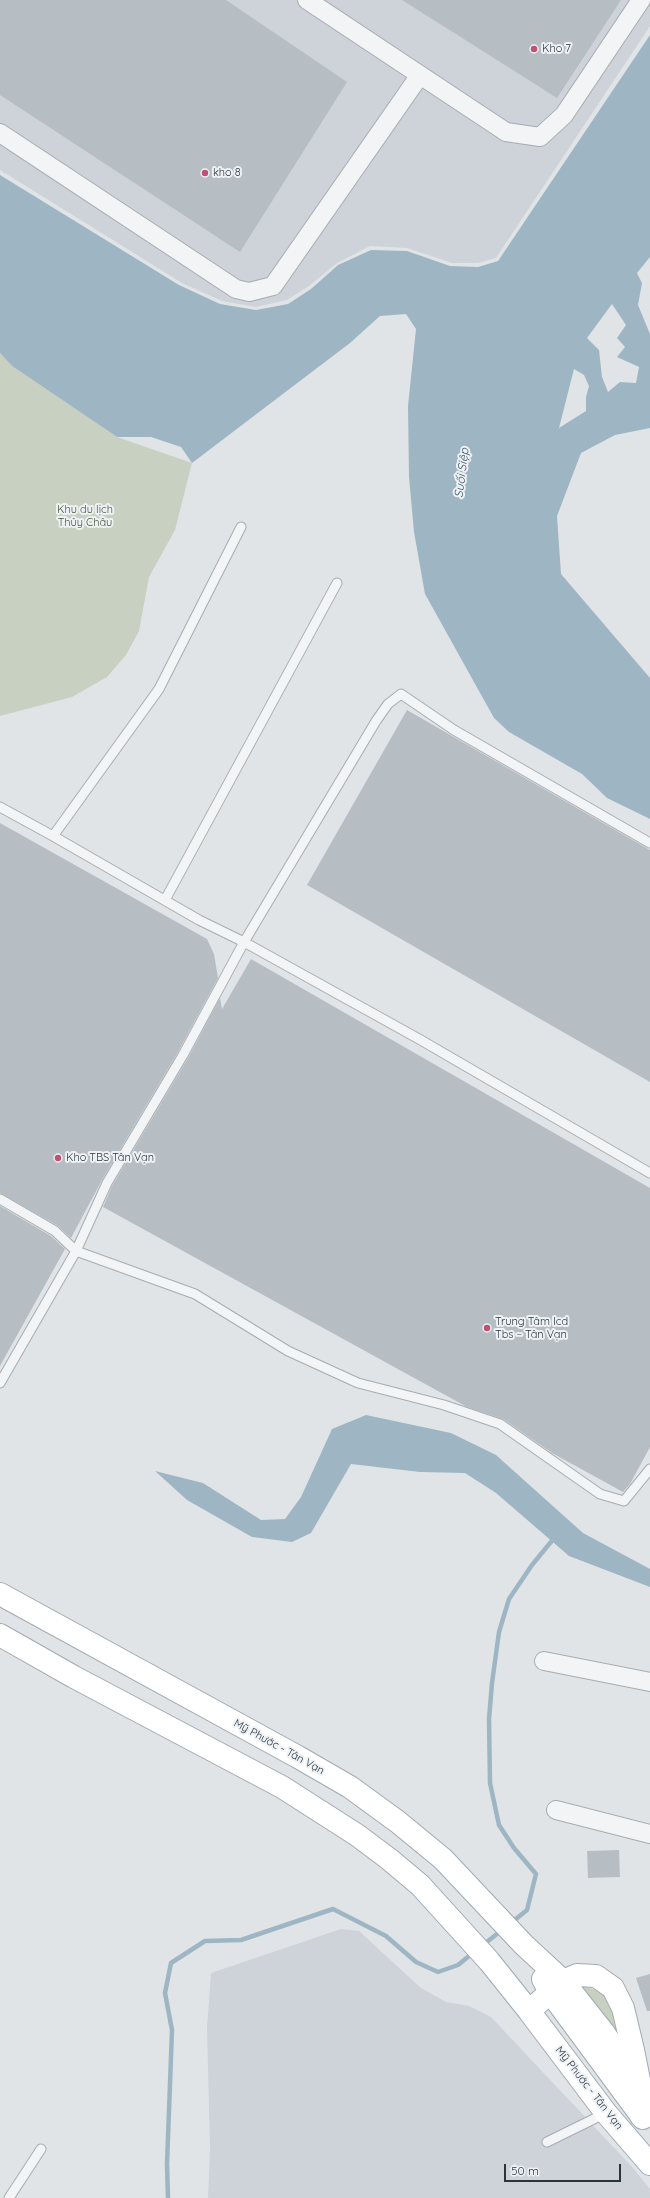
<!DOCTYPE html>
<html>
<head>
<meta charset="utf-8">
<style>
  body { margin:0 }
  #map { position:relative; width:650px; height:2198px; overflow:hidden; background:#e0e4e7; font-family:Quicksand,sans-serif }
  canvas { display:block }
  .scale { position:absolute; left:504px; top:2164px; width:117px; height:18px; box-sizing:border-box; border:2px solid #2a343d; border-top:0; padding-left:5px; font-size:12px; line-height:14px; white-space:nowrap; color:#2a343d; -webkit-text-stroke:3px #eff2f5; paint-order:stroke }
</style>
</head>
<body>
<div id="map">
<canvas width="650" height="2198"></canvas>
<div class="scale">50 m</div>
</div>
<script>
const c = document.querySelector('canvas').getContext('2d');
c.lineJoin = 'round';
function fill(path, color) { c.fillStyle = color; c.fill(path, 'evenodd'); }
const poly = rows => new Path2D(rows.map(r => 'M' + r).join(''));
function stroke(path, color, width, dash) { c.strokeStyle = color; c.lineWidth = width; c.lineCap = dash ? 'butt' : 'round'; c.setLineDash(dash || []); c.stroke(path); }
function drawText(font, color, halo, rows, align = 'center') {
  c.font = font + ' Quicksand,sans-serif'; c.lineWidth = 4; c.setLineDash([]); c.textBaseline = 'middle'; c.strokeStyle = halo; c.fillStyle = color; for (const [text, x, y, turn = 0] of rows) {
    c.save(); c.translate(x, y); c.rotate((+turn || 0) * Math.PI / 180); c.textAlign = isNaN(turn) ? turn : align; if (halo) c.strokeText(text, 0, 0); c.fillText(text, 0, 0); c.restore();
  }
}
const built = poly([
  [0,0,650,0,650,26,496,258,478,263,452,263,407,248,370,246,337,263,309,286,287,300,256,307,222,301,182,283,0,170],
  [341,1929,359,1931,421,1988,446,2002,469,2006,491,2017,633,2168,650,2189,650,2198,208,2198,210,2148,207,2028,211,1973]
]);
const green = poly([
  [0,353,12,366,117,437,192,463,175,530,149,577,139,631,126,655,107,677,72,697,0,716],
  [587,1987,605,1994,616,2012,619,2042,577,1988]
]);
const water = poly([
  [650,35,650,257,637,273,642,283,638,305,650,334,650,428,615,435,581,453,557,516,561,574,650,678,650,819,607,798,582,774,509,732,494,718,425,594,414,532,409,477,408,406,416,329,406,314,380,316,350,343,192,463,181,447,151,437,117,437,12,366,0,353,0,175,179,285,220,304,256,310,288,304,311,289,338,265,371,250,407,251,450,266,478,267,498,261],
  [612,304,626,325,617,338,625,347,617,357,639,367,636,383,620,382,608,392,602,377,599,350,587,338],
  [574,369,584,375,589,386,586,397,586,411,559,428],
  [366,1415,451,1433,496,1455,583,1533,650,1569,650,1587,569,1556,496,1493,465,1473,420,1472,351,1464,311,1533,292,1542,252,1537,187,1500,155,1471,203,1483,261,1520,285,1519,301,1497,332,1429]
]);
const stream = poly([
  [511,1923,527,1910,536,1874,514,1848,499,1825,490,1783,489,1719,492,1683,499,1632,509,1599,532,1565,555,1537],
  [483,1945,502,1930],
  [168,2198,167,2164,172,2030,165,1993,171,1963,205,1941,241,1940,333,1909,386,1936,416,1962,438,1972,458,1965,474,1952]
]);
const building = poly([
  [0,0,226,0,347,82,240,252,0,95],
  [402,0,621,0,557,98],
  [407,710,650,850,650,1082,307,885],
  [0,823,207,939,214,954,218,978,178,1052,102,1180,71,1238,58,1226,0,1193],
  [251,959,650,1188,650,1447,630,1484,623,1492,552,1453,503,1419,467,1407,103,1207,112,1186,188,1058,220,998,222,1009],
  [0,1206,51,1236,65,1249,0,1366],
  [619,1850,620,1877,588,1878,587,1851],
  [650,1974,650,2011,647,2011,636,1978]
]);
const service = poly([
  [0,807,53,836,159,689,241,527],
  [53,836,199,920,244,942,419,1039,650,1173],
  [165,900,337,583],
  [0,1199,55,1231,76,1251,107,1183,183,1055,244,942,376,721,388,704,401,694,454,730,650,843],
  [0,1383,76,1251,195,1294,288,1351,358,1383,444,1405,500,1424,600,1494,624,1501,650,1469],
  [547,2142,606,2113],
  [9,2198,41,2149]
]);
const minor = poly([
  [420,75,506,132,540,137,564,115,641,0],
  [0,133,236,289,249,292,273,286,420,75,307,0],
  [544,1661,650,1682],
  [556,1810,650,1834]
]);
const primary = poly([
  [0,1594,298,1757,350,1787,398,1822,443,1859,524,1945,563,1981,604,2033,641,2090],
  [0,1635,74,1677,282,1787,357,1835,389,1859,420,1885,489,1961,529,2011,606,2113,650,2164],
  [543,1979,550,1992,643,2118],
  [529,2011,563,1981,577,1975,596,1976,613,1988,623,2008,633,2050,641,2090,641,2116]
]);
const markers = [
  [534,49,4,"#bf5273"],
  [205,173,4,"#bf5273"],
  [58,1158,4,"#bf5273"],
  [487,1328,4,"#bf5273"]
];
const poiNames = [
  ["Kho 7",542,49],
  ["kho 8",213,173],
  ["Kho TBS Tân Vạn",66,1158],
  ["Trung Tâm Icd",495,1322],
  ["Tbs – Tân Vạn",495,1335]
];
const parkNames = [
  ["Khu du lịch",85,510],
  ["Thủy Châu",85,523]
];
const streetNames = [
  ["Mỹ Phước - Tân Vạn",279,1747,29],
  ["Mỹ Phước - Tân Vạn",589,2088,52]
];
const waterNames = [
  ["Suối Siệp",462,473,-83]
];
fill(built, '#ced3d9');
fill(green, '#c8d0c2');
fill(water, '#9eb6c3');
stroke(stream, '#9eb6c3', 4.5);
fill(building, '#b7bec3');
stroke(service, '#a6acb1', 11);
stroke(minor, '#a6acb1', 20);
stroke(primary, '#a0aab1', 24);
stroke(service, '#f2f4f6', 9);
stroke(minor, '#f2f4f6', 18);
stroke(primary, '#fff', 22);
for (const [x, y, r, color] of markers) { const dot = new Path2D(); dot.arc(x, y, r, 0, 2 * Math.PI); c.fillStyle = color; c.fill(dot); stroke(dot, '#eff2f5', 1.5); }
drawText('11px', '#2a343d', '#eff2f5', poiNames, 'left');
drawText('11px', '#435739', '#eff2f5', parkNames);
drawText('11px', '#2a343d', '#eff2f5', streetNames);
drawText('italic 12px', '#39586c', '#eff2f5', waterNames);
</script>
</body>
</html>
